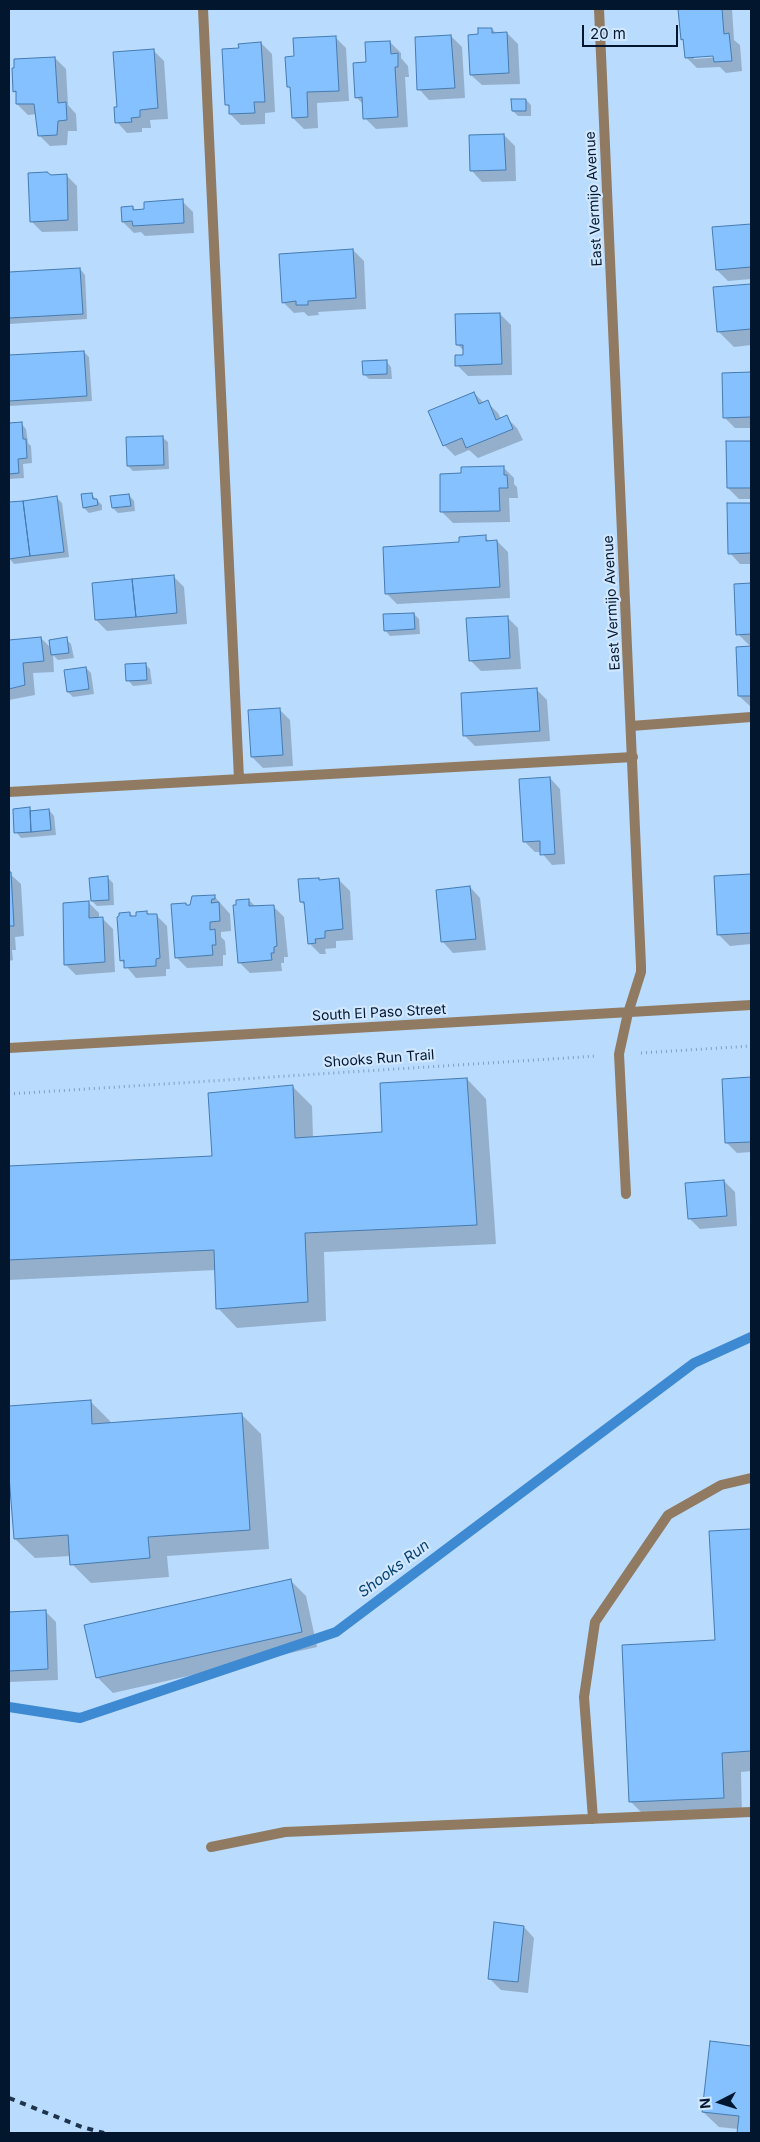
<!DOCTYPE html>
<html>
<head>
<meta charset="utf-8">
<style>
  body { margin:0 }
  #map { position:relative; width:760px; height:2142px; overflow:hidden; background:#b9dbfe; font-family:Inter,sans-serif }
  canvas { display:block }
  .frame { position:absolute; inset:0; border:10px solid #02172d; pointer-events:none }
  .north { position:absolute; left:695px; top:2077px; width:50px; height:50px; -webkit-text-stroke:4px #d0e7ff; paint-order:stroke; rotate:265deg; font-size:14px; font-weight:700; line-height:20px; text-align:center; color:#02172d }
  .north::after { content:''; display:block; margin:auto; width:18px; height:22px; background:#02172d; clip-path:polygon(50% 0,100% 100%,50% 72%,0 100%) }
  .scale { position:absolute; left:582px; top:25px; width:96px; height:22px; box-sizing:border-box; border:2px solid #02172d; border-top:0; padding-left:6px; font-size:15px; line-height:18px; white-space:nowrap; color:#02172d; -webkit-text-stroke:4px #d0e7ff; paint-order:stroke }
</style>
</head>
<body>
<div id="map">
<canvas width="760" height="2142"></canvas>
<div class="frame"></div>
<div class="north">N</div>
<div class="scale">20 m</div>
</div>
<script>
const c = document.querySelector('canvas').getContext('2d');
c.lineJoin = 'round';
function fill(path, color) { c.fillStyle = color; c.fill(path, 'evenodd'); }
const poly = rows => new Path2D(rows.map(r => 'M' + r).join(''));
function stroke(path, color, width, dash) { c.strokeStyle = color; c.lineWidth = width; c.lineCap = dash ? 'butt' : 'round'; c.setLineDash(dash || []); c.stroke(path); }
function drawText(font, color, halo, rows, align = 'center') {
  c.font = font + ' Inter,sans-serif'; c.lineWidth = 4.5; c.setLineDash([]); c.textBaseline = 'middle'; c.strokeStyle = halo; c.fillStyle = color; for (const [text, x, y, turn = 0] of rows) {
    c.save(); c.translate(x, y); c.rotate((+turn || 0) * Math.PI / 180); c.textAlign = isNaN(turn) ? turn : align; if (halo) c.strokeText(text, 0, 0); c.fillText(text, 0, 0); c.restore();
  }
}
const shadow = poly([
  [679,9,732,9,734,40,740,45,742,71,726,73,720,67,697,68,686,57,685,42,682,39],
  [720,54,720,57,694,59,694,56],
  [492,29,497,34,507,33,518,44,520,84,482,85,471,75,479,36],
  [451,36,462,47,465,98,429,100,419,89],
  [335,37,346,48,349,101,317,103,318,128,304,129,293,118,292,90,288,86,295,57],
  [390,42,401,53,401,58,408,66,409,77,405,77,408,127,376,129,365,118,364,105,356,97,368,64],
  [261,43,272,54,275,112,265,113,265,124,241,125,230,114,230,108,226,104,240,49],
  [153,50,164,61,168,119,150,120,151,128,142,128,142,132,127,133,117,122],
  [55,58,66,69,68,105,76,114,77,131,68,131,67,145,50,146,39,135,37,114,28,115,17,104,17,94,14,91],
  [526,100,531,105,531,116,518,116,513,111],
  [504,135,515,146,516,181,482,182,472,171],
  [66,175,77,186,78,231,42,232,31,221,51,176],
  [182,201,193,212,194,233,145,236,141,232,134,233,123,222,133,207,136,211],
  [751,225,751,279,728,281,717,270,714,228],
  [353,250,364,261,366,309,318,312,319,315,308,316,304,312,294,313,283,302],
  [80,269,85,275,87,319,9,324,9,274],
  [751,285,751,345,734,347,718,331,715,288],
  [500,314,511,325,512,375,468,376,457,365,464,356,464,351,457,344],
  [84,352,89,357,92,401,9,406,9,356],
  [386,361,391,367,392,379,369,379,364,374],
  [751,373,751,428,735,428,724,417,723,374],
  [474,393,484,403,487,402,498,413,501,419,506,417,517,428,523,440,478,458,469,450,455,456,444,445],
  [21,423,26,429,28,443,31,446,32,463,23,464,24,478,9,479,9,424],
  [162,437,168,442,169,469,133,471,128,466],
  [728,442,751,442,751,499,739,499,728,488],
  [503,467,514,478,514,484,517,487,518,498,509,498,510,522,453,523,442,512,462,475],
  [91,494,102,505,102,510,89,513,84,508,82,496],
  [129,495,134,501,135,511,118,513,113,508],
  [57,498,62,503,69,557,14,564,9,558,9,504],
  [751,504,751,564,740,564,730,553,728,505],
  [485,537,490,542,497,541,508,552,510,598,397,604,387,594,460,543],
  [173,576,184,587,187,624,107,631,96,620],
  [751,584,751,645,749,645,738,634,735,585],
  [414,614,419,619,420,634,390,636,385,630],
  [507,617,518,628,521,669,481,671,470,660],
  [41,638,52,649,66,639,71,644,74,658,58,660,53,655,54,672,33,673,35,695,9,700,9,641],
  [737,648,751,648,751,707,739,696],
  [145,664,150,669,152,684,133,686,128,680],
  [86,668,91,673,94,694,73,697,68,692],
  [536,689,547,700,550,741,475,746,464,735],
  [279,709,290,720,293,766,263,768,252,757],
  [550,778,560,789,565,864,552,865,541,852,535,852,524,841],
  [29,808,33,812,49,810,54,816,56,835,21,838,16,832],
  [9,873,21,884,24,936,15,937,16,950,12,950,13,960,9,961],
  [751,876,751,944,730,946,719,935,715,878],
  [107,877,113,883,114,905,97,906,92,901],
  [300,880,339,880,350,891,353,940,336,941,336,948,325,949,326,954,320,954,309,943,306,906,301,902],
  [470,887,480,898,486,950,453,953,443,942],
  [214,896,230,914,231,931,221,932,221,937,225,941,226,955,223,955,223,966,187,968,176,957,187,906],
  [249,900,256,907,273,906,284,917,288,957,284,957,284,963,281,963,282,971,250,973,239,962],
  [88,902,99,913,99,918,102,918,113,929,115,972,76,975,65,964],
  [146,912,150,915,156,915,167,926,170,969,166,969,166,976,136,978,121,960,130,913,133,917],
  [467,1079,486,1099,496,1244,324,1252,326,1321,237,1328,218,1308,216,1270,9,1280,9,1167,213,1157,292,1086,312,1106,313,1138,383,1134],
  [751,1079,751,1152,737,1153,726,1142,723,1080],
  [724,1181,735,1192,737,1226,700,1229,689,1218],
  [90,1401,110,1421,110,1424,241,1414,261,1434,269,1549,167,1556,169,1577,91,1583,72,1564,71,1556,35,1558,15,1539,9,1460,9,1407],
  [751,1530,751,1771,741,1772,742,1817,650,1821,630,1801,716,1642,711,1532],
  [290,1580,306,1596,317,1647,113,1693,97,1677],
  [45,1611,56,1622,58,1680,9,1682,9,1613],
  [524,1927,534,1938,528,1993,501,1990,490,1979],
  [711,2042,751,2047,751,2133,738,2133,738,2129,719,2127,703,2112]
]);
const stream = poly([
  [9,1707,80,1718,336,1632,694,1363,751,1337]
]);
const building = poly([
  [678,9,722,9,724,34,729,33,732,61,714,62,713,56,685,58,683,39,681,40,678,9],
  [478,28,492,28,492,33,507,32,509,73,470,75,468,35,478,34,478,28],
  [451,35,455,88,417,90,415,37,451,35],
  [336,36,339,91,307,92,308,117,292,118,290,87,287,87,285,57,294,56,293,38,336,36],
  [390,41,391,54,398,53,398,67,395,67,398,117,363,119,362,97,355,98,353,63,366,62,365,42,390,41],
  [261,42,265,102,254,102,255,113,229,114,229,105,225,105,222,49,239,48,238,44,261,42],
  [154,49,158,108,140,110,140,117,131,118,132,122,115,123,114,107,117,107,113,52,154,49],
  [55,57,58,103,66,102,67,120,58,121,57,135,38,136,34,104,16,104,16,91,13,92,12,68,14,68,14,59,55,57],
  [511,99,526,99,526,111,512,111,511,99],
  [504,134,506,170,470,171,469,135,504,134],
  [47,172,51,175,67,174,68,220,30,222,28,173,47,172],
  [183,199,184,223,133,226,132,221,122,222,121,207,133,206,133,210,144,209,144,202,183,199],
  [751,224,751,267,716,270,712,227,751,224],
  [353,249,356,298,308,301,308,305,296,305,296,301,282,303,279,254,353,249],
  [80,268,83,314,9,318,9,272,80,268],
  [751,284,751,329,717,332,713,287,751,284],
  [500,313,502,364,455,366,455,355,463,355,463,345,456,345,455,314,500,313],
  [84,351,87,396,9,401,9,355,84,351],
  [387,360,387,374,363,375,362,361,387,360],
  [751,372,751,417,723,418,722,373,751,372],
  [474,392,479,404,488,400,496,420,507,415,513,429,466,448,462,438,443,446,428,411,474,392],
  [22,422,23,439,26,439,27,458,18,459,19,473,9,474,9,423,22,422],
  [163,436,164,465,127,466,126,437,163,436],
  [726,441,751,441,751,488,727,488,726,441],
  [504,466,504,475,507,475,508,488,499,488,500,511,440,512,440,474,461,473,461,467,504,466],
  [92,493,93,499,97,499,98,505,83,508,81,494,92,493],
  [129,494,131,506,112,508,110,496,129,494],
  [57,496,64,552,30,556,23,501,57,496],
  [23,501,30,556,9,559,9,502,23,501],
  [727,503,751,503,751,553,728,554,727,503],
  [486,535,486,541,497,540,500,587,385,594,383,547,459,542,459,537,486,535],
  [174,575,177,613,136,617,132,579,174,575],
  [132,579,136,617,95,620,92,583,132,579],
  [751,583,751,634,736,635,734,584,751,583],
  [414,613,415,629,384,631,383,614,414,613],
  [508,616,510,658,469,661,466,618,508,616],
  [41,637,44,661,23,663,25,685,9,689,9,640,41,637],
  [67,637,69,653,51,655,49,640,67,637],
  [751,646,751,696,738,696,736,647,751,646],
  [146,663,147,680,126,681,125,664,146,663],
  [86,667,89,689,67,692,64,670,86,667],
  [537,688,540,731,463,736,461,693,537,688],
  [280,708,283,755,251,757,248,710,280,708],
  [550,777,555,854,540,855,540,841,523,842,519,779,550,777],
  [30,807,31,832,14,833,13,809,30,807],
  [49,809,51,830,31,832,30,811,49,809],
  [9,872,11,872,14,926,9,926,9,872],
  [751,874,751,933,717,935,714,876,751,874],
  [108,876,109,900,91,901,89,878,108,876],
  [319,878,319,880,339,878,343,929,325,931,325,938,315,939,316,943,308,944,304,902,300,902,298,879,319,878],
  [470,886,476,939,441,942,436,890,470,886],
  [215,895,215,899,212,899,211,903,219,902,220,921,210,922,210,930,215,929,216,945,212,945,213,955,175,958,171,904,186,903,186,905,190,905,192,896,215,895],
  [249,899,249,906,274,905,277,946,274,947,274,953,271,953,272,960,238,963,233,905,236,905,236,900,249,899],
  [89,901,89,918,103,917,105,962,64,965,63,903,89,901],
  [147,911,147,914,157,914,160,958,156,959,156,966,124,968,124,960,120,961,117,917,119,916,119,913,130,912,130,916,136,916,136,912,147,911],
  [751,1077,751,1142,725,1143,722,1079,751,1077],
  [467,1078,477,1225,305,1233,308,1302,216,1309,214,1250,9,1260,9,1166,212,1156,208,1093,293,1085,295,1138,382,1132,380,1083,467,1078],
  [724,1180,727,1216,688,1219,685,1183,724,1180],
  [91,1400,92,1424,242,1413,250,1530,148,1537,150,1558,70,1565,68,1535,14,1539,9,1476,9,1406,91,1400],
  [751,1529,751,1751,722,1753,724,1798,629,1802,622,1645,715,1640,709,1531,751,1529],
  [291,1579,302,1632,96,1678,84,1625,291,1579],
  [46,1610,48,1669,9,1671,9,1612,46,1610],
  [494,1922,524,1926,518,1982,488,1979,494,1922],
  [710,2041,751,2046,751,2133,737,2133,739,2116,702,2112,710,2041]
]);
const path = poly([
  [641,1053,751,1046],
  [9,1094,597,1056]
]);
const service = poly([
  [203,9,239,779],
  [631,726,751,717],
  [9,792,633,757],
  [593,1819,584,1697,595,1622,668,1515,721,1485,751,1478],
  [211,1847,285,1832,751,1812]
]);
const minor = poly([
  [599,9,641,966,641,972,628,1013,619,1054,626,1194],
  [9,1048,751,1005]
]);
const rail = poly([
  [9,2098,82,2127,104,2133]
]);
const streetNames = [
  ["East Vermijo Avenue",594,199,-93],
  ["East Vermijo Avenue",612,603,-93],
  ["South El Paso Street",379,1013,-3],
  ["Shooks Run Trail",379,1059,-4]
];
const waterNames = [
  ["Shooks Run",394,1569,-37]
];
fill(shadow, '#0003');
stroke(stream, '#3d8ad3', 10);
fill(building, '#85c1fe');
stroke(building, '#457bb1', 1);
stroke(path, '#819fbe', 3, [1, 4]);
stroke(service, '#907a61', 10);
stroke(minor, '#907a61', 10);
stroke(rail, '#1d344c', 4, [6, 6]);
drawText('14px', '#02172d', '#d0e7ff', streetNames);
drawText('italic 15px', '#06406f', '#d0e7ff', waterNames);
</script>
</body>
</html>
